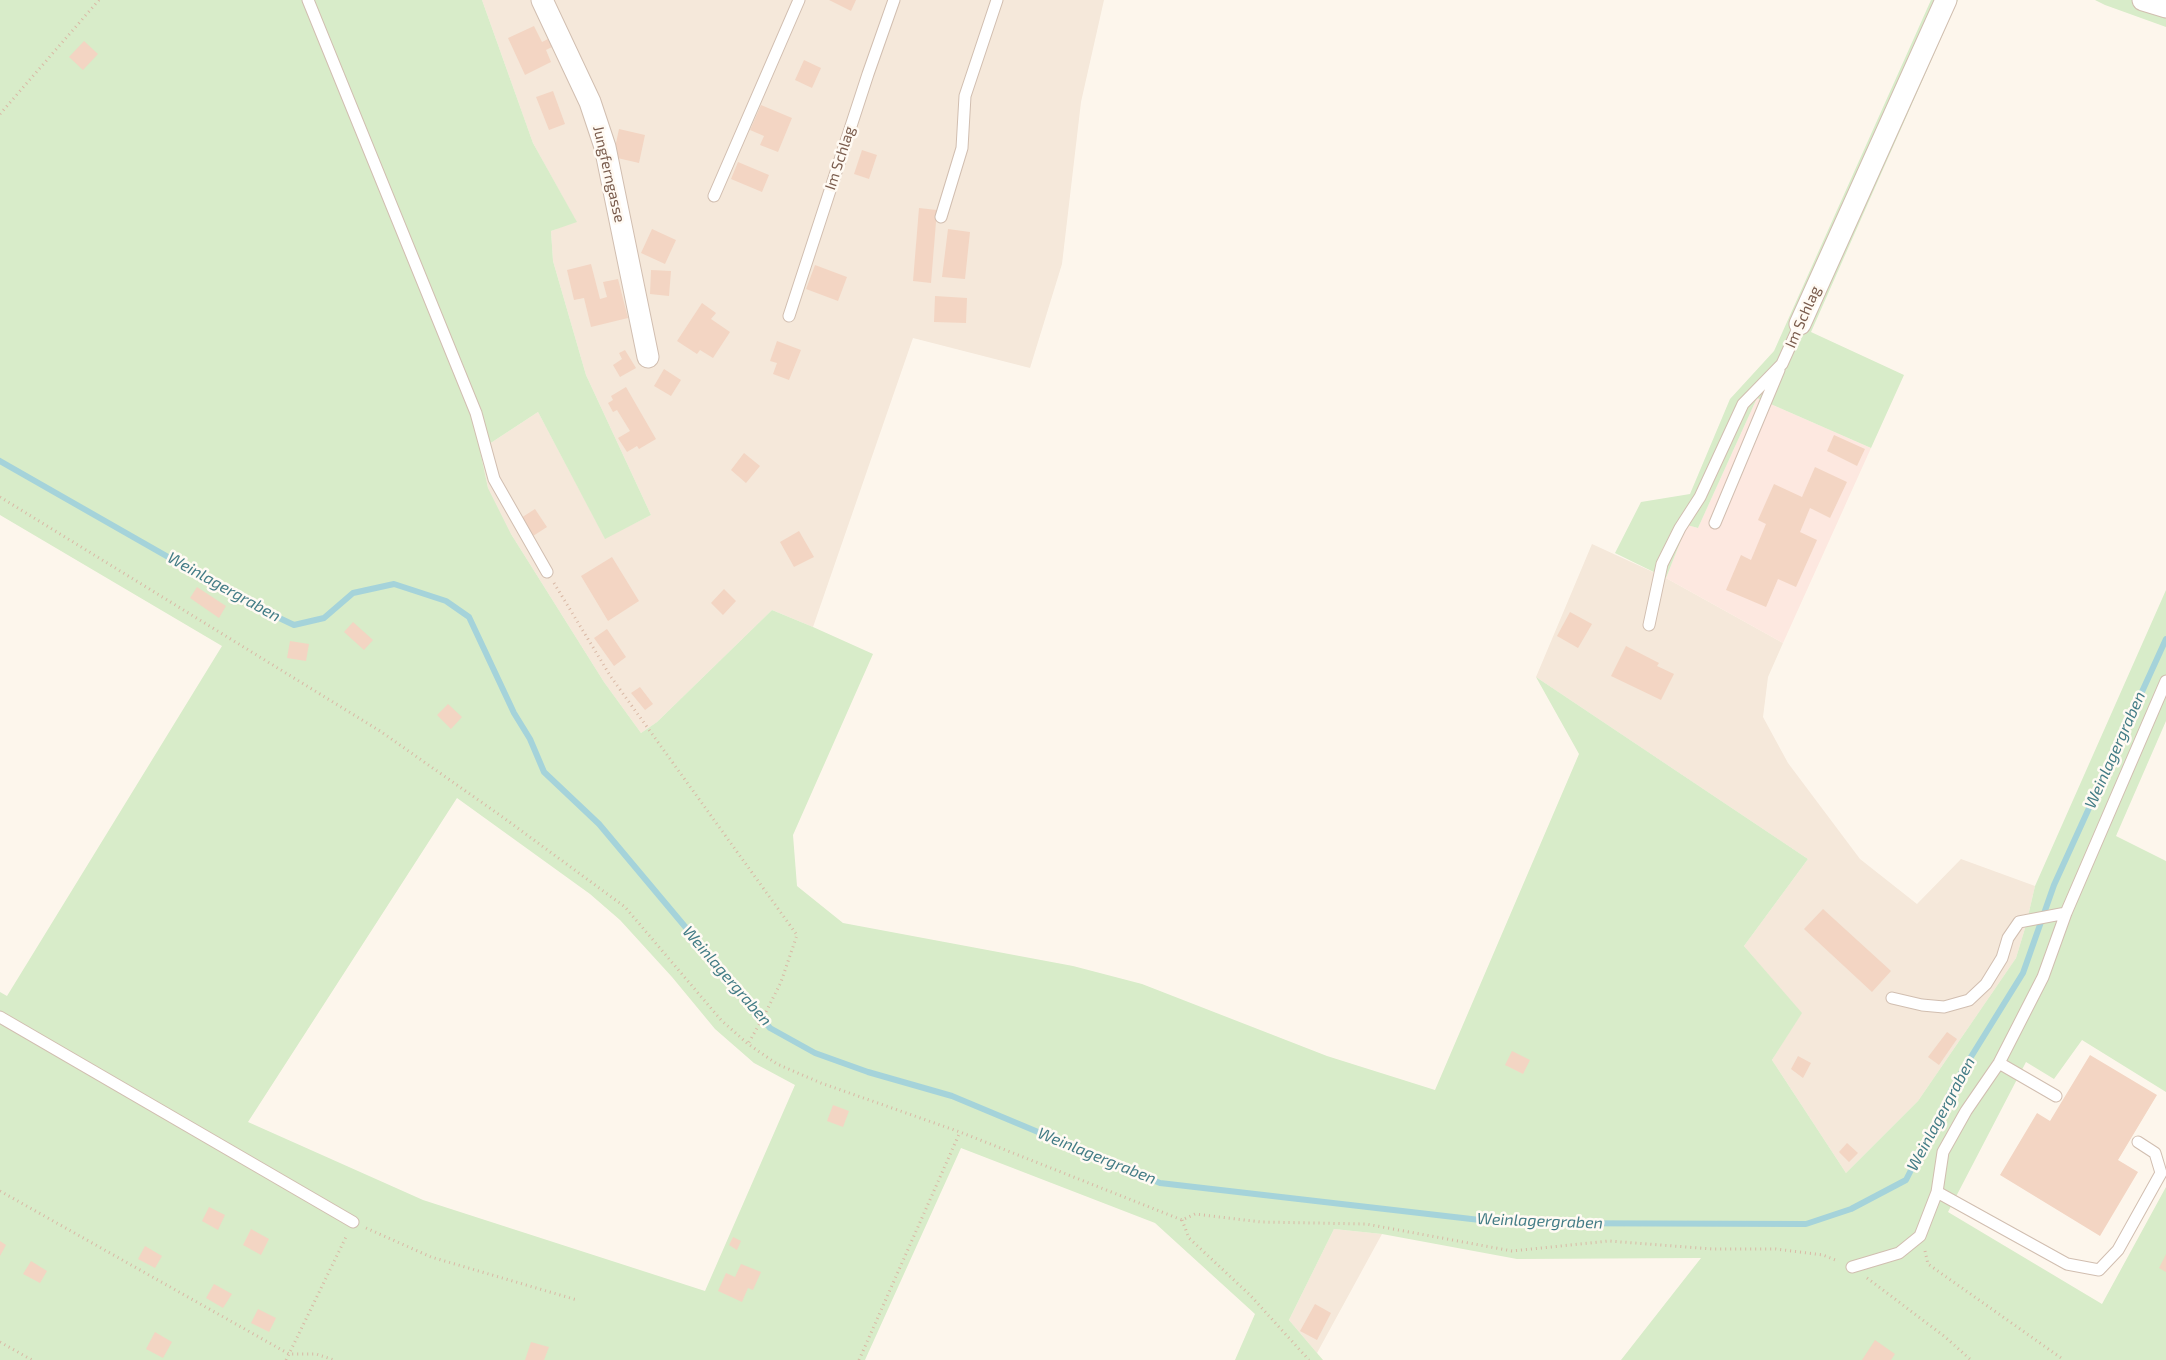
<!DOCTYPE html>
<html>
<head>
<meta charset="utf-8">
<style>
  body { margin:0 }
  canvas { display:block; background:#fdf6ec }
</style>
</head>
<body>
<canvas width="2166" height="1360"></canvas>
<script>
const c = document.querySelector('canvas').getContext('2d');
c.lineJoin = 'round';
function fill(path, color) { c.fillStyle = color; c.fill(path, 'evenodd'); }
const poly = rows => new Path2D(rows.map(r => 'M' + r).join(''));
function stroke(path, color, width, dash) { c.strokeStyle = color; c.lineWidth = width; c.lineCap = dash ? 'butt' : 'round'; c.setLineDash(dash || []); c.stroke(path); }
function drawText(font, color, halo, rows, align = 'center') {
  c.font = font + ' "Exo 2",sans-serif'; c.lineWidth = 5; c.setLineDash([]); c.textBaseline = 'middle'; c.strokeStyle = halo; c.fillStyle = color; for (const [text, x, y, turn = 0] of rows) {
    c.save(); c.translate(x, y); c.rotate((+turn || 0) * Math.PI / 180); c.textAlign = isNaN(turn) ? turn : align; if (halo) c.strokeText(text, 0, 0); c.fillText(text, 0, 0); c.restore();
  }
}
const residential = poly([
  [482,0,1104,0,1081,102,1062,264,1030,368,913,338,813,627,772,610,657,722,641,733,604,682,511,534,488,488,480,450,538,412,605,538,651,515,586,375,553,261,551,231,576,221,533,143],
  [1592,544,1666,578,1783,643,1768,677,1763,717,1788,763,1860,859,1917,904,1961,859,2035,886,2026,925,2016,958,1918,1101,1846,1173,1772,1060,1801,1013,1744,946,1808,859,1536,677],
  [1334,1229,1382,1234,1317,1353,1289,1320]
]);
const commercial = poly([
  [1757,398,1871,448,1783,643,1666,578,1687,525,1698,528]
]);
const green = poly([
  [0,0,482,0,533,143,577,222,551,231,553,261,586,375,651,515,605,539,538,412,480,450,488,488,511,534,604,682,641,733,657,722,772,610,813,627,873,654,793,835,797,886,843,923,1073,966,1142,984,1327,1056,1435,1090,1579,754,1536,677,1808,859,1744,946,1802,1013,1772,1060,1846,1173,1918,1101,2016,958,2026,925,2035,886,2166,590,2166,721,2116,836,2166,861,2166,1092,2082,1040,2054,1079,2026,1062,1948,1212,2102,1304,2166,1187,2166,1360,1621,1360,1701,1258,1517,1259,1382,1234,1334,1229,1289,1320,1323,1360,1235,1360,1255,1314,1155,1223,961,1148,865,1360,0,1360,0,992,7,996,222,646,0,515],
  [457,798,590,894,620,920,672,977,715,1029,754,1063,795,1085,705,1291,423,1200,248,1122],
  [1931,0,1958,0,1811,332,1904,375,1871,448,1757,398,1698,528,1687,525,1666,578,1615,553,1641,502,1690,494,1730,399,1774,351],
  [2095,0,2166,0,2166,27,2105,5]
]);
const stream = poly([
  [0,461,254,606,294,625,324,618,353,593,394,584,446,601,469,617,514,713,530,739,544,772,599,824,770,1028,815,1053,868,1072,952,1096,1160,1183,1506,1223,1806,1224,1851,1209,1906,1180,1956,1081,2023,973,2054,885,2166,639]
]);
const building = poly([
  [829,0,856,0,851,11],
  [534,26,542,42,548,39,552,47,546,50,551,62,525,75,508,38],
  [84,41,98,54,83,70,69,57],
  [804,60,821,68,812,88,795,80],
  [553,91,565,124,549,130,536,97],
  [761,105,792,118,778,152,760,145,764,136,750,130],
  [619,129,645,135,639,163,613,157],
  [862,150,877,155,869,179,854,174],
  [738,162,769,175,762,192,731,179],
  [919,208,937,210,931,283,913,281],
  [652,229,676,240,665,264,641,253],
  [948,229,970,232,965,279,942,277],
  [591,264,600,299,607,297,603,282,618,279,628,318,591,327,584,298,574,300,567,270],
  [815,265,847,277,838,301,806,289],
  [651,270,671,271,669,296,650,294],
  [935,296,967,298,966,323,934,322],
  [702,303,716,313,711,319,730,332,713,358,700,350,697,354,677,341],
  [777,341,801,350,789,380,773,374,777,363,770,361],
  [625,350,636,368,620,377,613,365,622,359,619,353],
  [664,369,681,380,671,396,654,386],
  [626,387,656,439,639,449,637,446,627,452,618,438,630,431,617,410,613,412,608,403,613,400,611,396],
  [1834,435,1865,449,1857,466,1827,451],
  [744,453,760,466,746,483,731,470],
  [1815,467,1847,482,1830,518,1810,508,1800,532,1817,540,1796,587,1778,579,1766,607,1726,590,1741,555,1751,560,1766,524,1758,520,1774,484,1802,497],
  [535,509,547,527,533,536,521,518],
  [799,531,814,557,794,567,780,542],
  [612,557,639,601,608,621,581,576],
  [197,587,226,606,219,618,190,598],
  [724,589,736,601,723,615,711,603],
  [1570,612,1592,624,1578,648,1557,636],
  [353,622,373,640,364,650,344,632],
  [607,629,626,657,614,666,594,638],
  [290,641,309,644,306,661,287,658],
  [1626,646,1659,663,1657,666,1674,674,1661,700,1611,676],
  [640,687,653,704,645,710,631,693],
  [448,704,462,717,451,729,437,715],
  [1823,909,1891,971,1872,992,1804,929],
  [1947,1032,1957,1039,1939,1065,1928,1057],
  [1512,1051,1530,1060,1523,1074,1505,1065],
  [2090,1055,2157,1095,2118,1160,2138,1172,2100,1236,2000,1175,2037,1113,2050,1121],
  [1798,1056,1811,1063,1803,1078,1791,1069],
  [833,1105,849,1111,843,1127,827,1121],
  [1847,1143,1858,1153,1849,1162,1839,1152],
  [209,1207,225,1215,218,1230,202,1221],
  [251,1229,269,1239,261,1255,243,1245],
  [733,1237,741,1241,737,1250,729,1245],
  [0,1241,6,1245,0,1256],
  [145,1246,162,1256,155,1268,138,1259],
  [2166,1254,2166,1272,2159,1268],
  [31,1261,47,1271,40,1283,23,1274],
  [741,1264,761,1272,753,1290,748,1288,742,1302,718,1291,726,1273,735,1277],
  [214,1284,232,1294,223,1308,206,1298],
  [1315,1304,1331,1313,1317,1340,1300,1331],
  [258,1309,276,1318,269,1332,251,1323],
  [155,1332,172,1342,163,1358,146,1349],
  [1875,1340,1895,1354,1891,1360,1862,1360],
  [531,1342,549,1347,544,1360,525,1360]
]);
const path = poly([
  [0,114,99,0],
  [0,497,380,731,504,818,625,907,721,1020,748,1044,777,1064,821,1083,960,1132,1182,1220,1195,1214,1261,1222,1366,1224,1512,1251,1609,1241,1712,1249,1776,1249,1823,1255,1838,1261],
  [554,583,611,677,797,935,781,982,765,1014,748,1044],
  [0,1191,289,1354,316,1354,334,1360],
  [1182,1220,1189,1238,1250,1295,1309,1360],
  [366,1228,431,1257,577,1300],
  [1925,1251,1928,1264,2064,1360],
  [1867,1278,1944,1336,1971,1360],
  [0,1342,32,1360],
  [286,1360,347,1235],
  [859,1360,960,1132]
]);
const lane = poly([
  [308,0,476,413,494,479,547,572],
  [714,196,799,0],
  [941,217,962,148,965,96,997,0],
  [789,316,868,74,894,0],
  [1715,523,1779,370],
  [1649,625,1662,564,1680,528,1700,497,1743,404,1782,364,1800,324],
  [1892,998,1922,1005,1944,1007,1969,1000,1986,984,2002,958,2008,938,2019,922,2066,913],
  [0,1017,353,1222],
  [1999,1063,2056,1096],
  [1937,1192,2067,1264,2099,1270,2118,1250,2161,1173,2155,1153,2138,1142],
  [1852,1267,1899,1253,1920,1236,1937,1192,1943,1152,1966,1111,1999,1063,2043,977,2066,913,2166,681]
]);
const street = poly([
  [542,0,590,102,605,147,648,357],
  [2143,0,2166,7],
  [1800,324,1946,0]
]);
const streetNames = [
  ["Im Schlag",840,158,-72],
  ["Jungferngasse",609,174,77],
  ["Im Schlag",1803,317,-66]
];
const waterNames = [
  ["Weinlagergraben",224,587,29],
  ["Weinlagergraben",2115,750,-66],
  ["Weinlagergraben",727,976,49],
  ["Weinlagergraben",1941,1114,-62],
  ["Weinlagergraben",1097,1156,22],
  ["Weinlagergraben",1540,1221,2]
];
fill(residential, '#f5e8da');
fill(commercial, '#fde8e0');
fill(green, '#d8ecc9');
stroke(stream, '#a5d3da', 6);
fill(building, '#f3d5c3');
stroke(lane, '#d1beb0', 13);
stroke(street, '#d1beb0', 23);
stroke(path, '#d9b8a5', 3, [1, 4]);
stroke(lane, '#fff', 11);
stroke(street, '#fff', 21);
drawText('15px', '#7a5c4d', '#fffaf3', streetNames);
drawText('italic 16px', '#437c86', '#fffaf3', waterNames);
</script>
</body>
</html>
